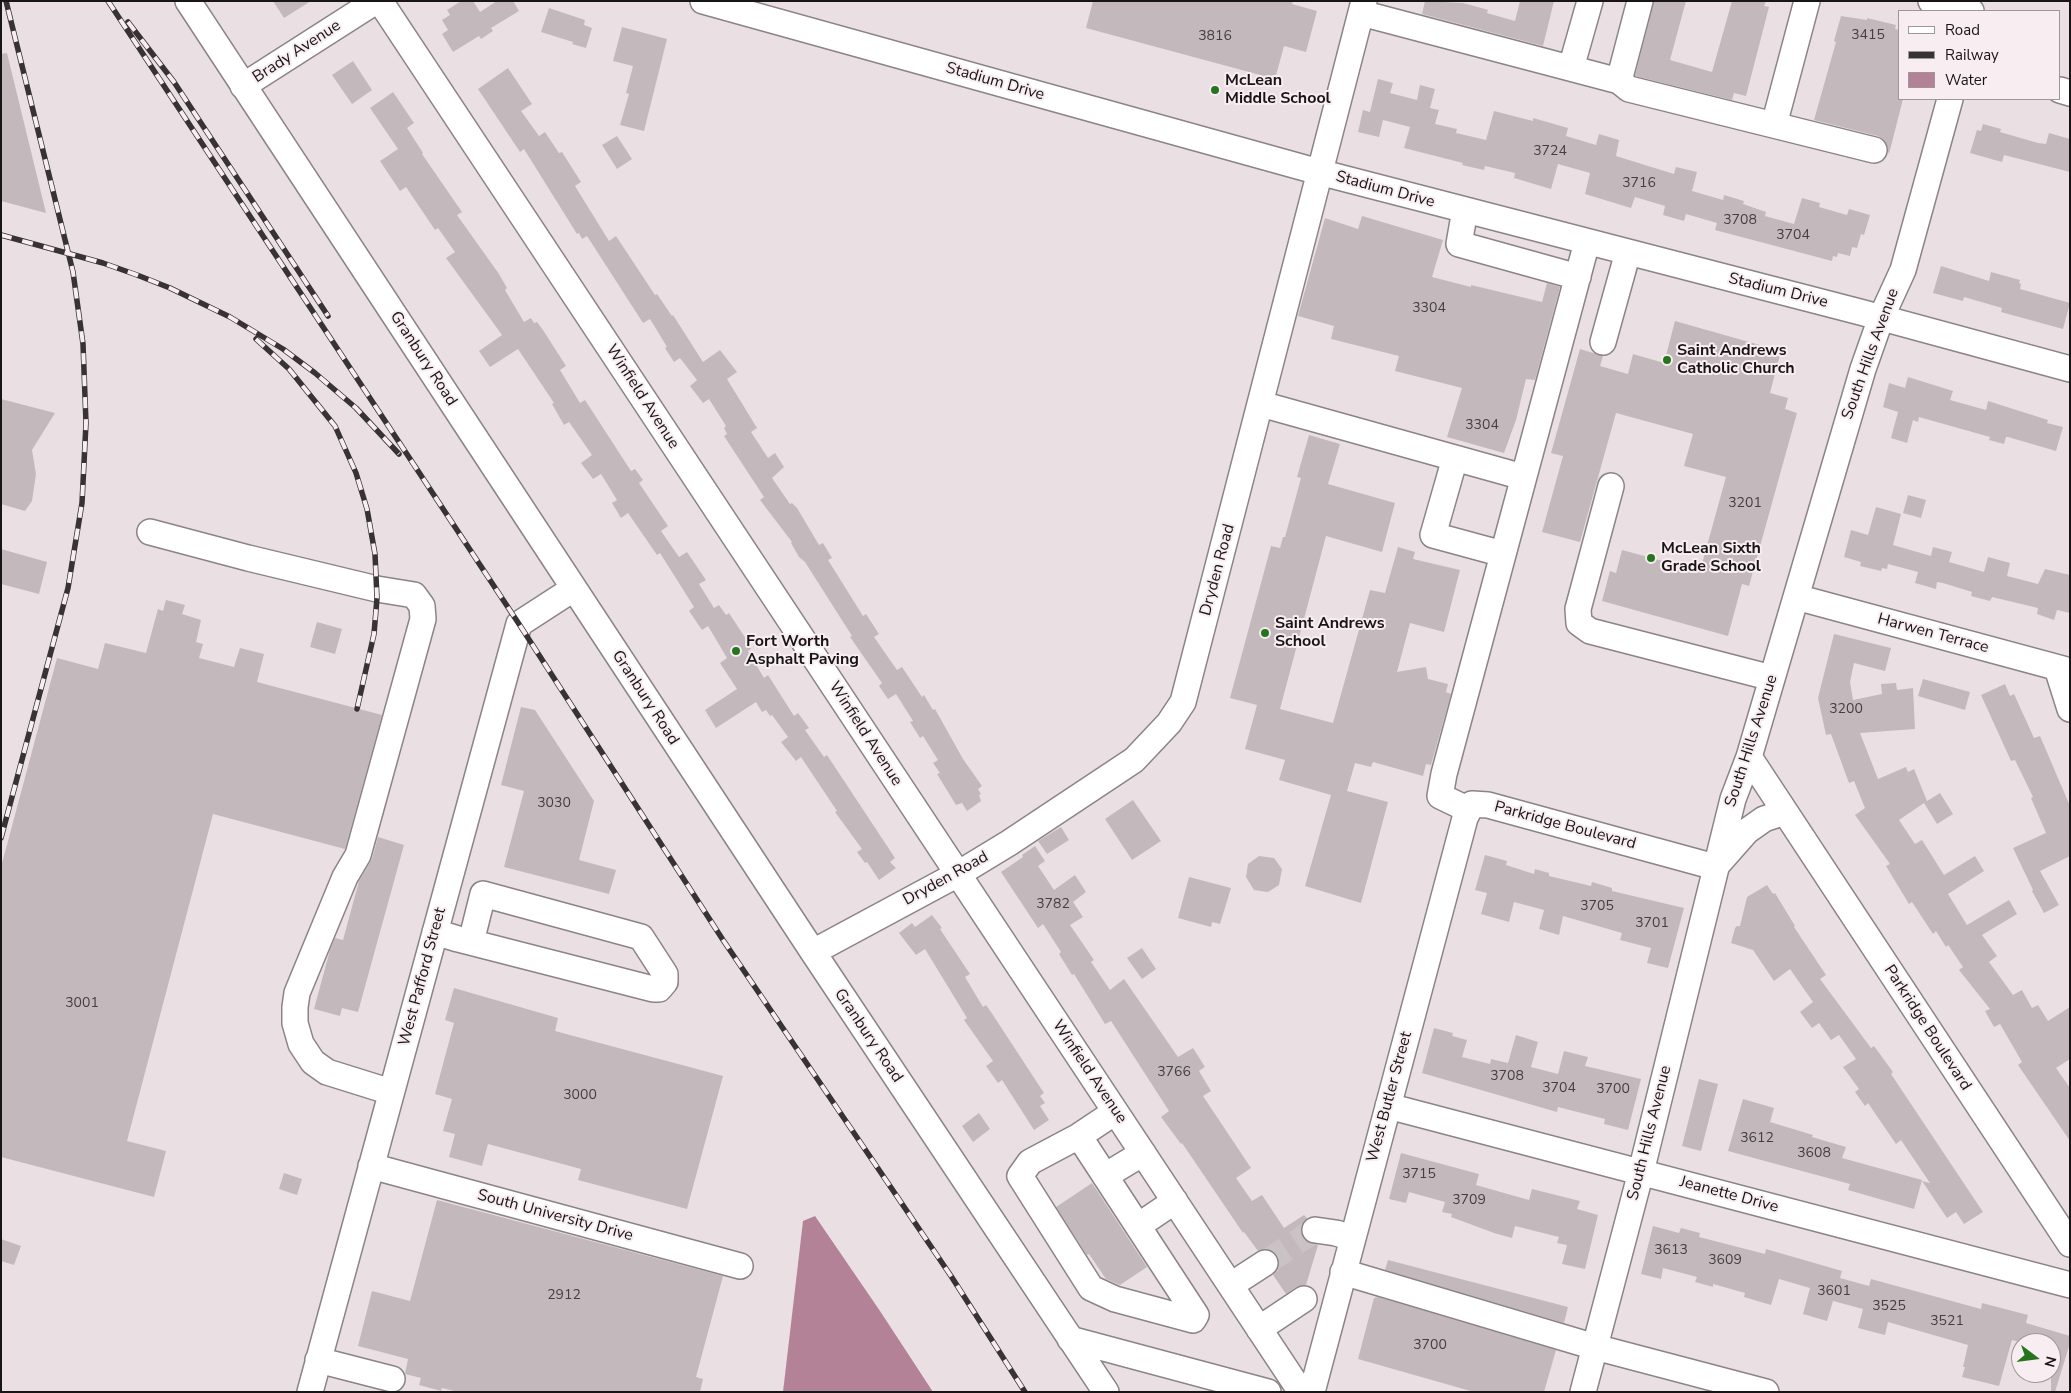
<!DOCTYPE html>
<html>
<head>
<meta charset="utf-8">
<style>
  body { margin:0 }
  #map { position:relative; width:2071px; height:1393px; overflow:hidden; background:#eae0e4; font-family:"Nunito Sans",sans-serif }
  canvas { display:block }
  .frame { position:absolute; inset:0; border:2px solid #181516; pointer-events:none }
  .legend { position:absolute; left:1898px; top:10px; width:162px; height:90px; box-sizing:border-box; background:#f8edf1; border:1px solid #9e9799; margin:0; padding:6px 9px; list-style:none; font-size:15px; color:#181516 }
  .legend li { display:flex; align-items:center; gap:10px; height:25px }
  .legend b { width:25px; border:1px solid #9e9799 }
  .north { position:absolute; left:2011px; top:1333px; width:50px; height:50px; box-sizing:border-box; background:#f8edf1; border:1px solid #9e9799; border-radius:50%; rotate:105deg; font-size:14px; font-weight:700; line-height:20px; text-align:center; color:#181516 }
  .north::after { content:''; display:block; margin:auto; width:18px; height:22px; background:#26751e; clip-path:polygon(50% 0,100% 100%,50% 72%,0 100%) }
</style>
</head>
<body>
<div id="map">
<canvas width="2071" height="1393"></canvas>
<div class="frame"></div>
<ul class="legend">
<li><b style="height:6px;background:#fff"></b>Road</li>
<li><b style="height:6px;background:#373234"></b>Railway</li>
<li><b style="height:14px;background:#b48297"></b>Water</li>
</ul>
<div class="north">N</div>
</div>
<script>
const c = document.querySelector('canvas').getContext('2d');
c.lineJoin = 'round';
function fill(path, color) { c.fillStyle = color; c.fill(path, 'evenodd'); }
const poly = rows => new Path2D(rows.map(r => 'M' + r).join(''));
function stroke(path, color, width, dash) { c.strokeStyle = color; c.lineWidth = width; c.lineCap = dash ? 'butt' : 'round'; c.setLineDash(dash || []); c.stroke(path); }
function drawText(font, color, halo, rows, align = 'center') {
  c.font = font + ' "Nunito Sans",sans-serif'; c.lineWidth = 4; c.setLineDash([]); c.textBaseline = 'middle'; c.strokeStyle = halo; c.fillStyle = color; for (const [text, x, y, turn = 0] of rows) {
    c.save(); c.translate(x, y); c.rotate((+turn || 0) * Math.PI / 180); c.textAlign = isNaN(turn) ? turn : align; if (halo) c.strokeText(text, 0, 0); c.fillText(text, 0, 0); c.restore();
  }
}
const water = poly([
  [815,1216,880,1311,933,1392,783,1392,803,1221]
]);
const building = poly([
  [273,1,311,1,284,18],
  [461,1,473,1,480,12,497,1,513,1,519,11,491,28,493,31,481,39,479,36,453,52,442,34,448,30,442,20,450,15,447,10],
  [1093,1,1293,1,1292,4,1317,11,1306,52,1284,46,1275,79,1086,28],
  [1425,1,1463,3,1485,9,1488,10,1487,13,1515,21,1520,1,1554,1,1543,46,1422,14],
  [1654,1,1686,1,1670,60,1712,72,1732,1,1766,1,1764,6,1769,7,1746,96,1734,93,1732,100,1635,76],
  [549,8,585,20,584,25,592,28,586,48,572,44,573,42,541,32],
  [1841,16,1867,20,1867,18,1896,25,1895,29,1900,30,1900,99,1903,99,1889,154,1884,140,1878,136,1814,120,1836,42,1834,41],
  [622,27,667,39,644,131,620,125,629,94,626,93,633,66,613,61],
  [7,53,46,213,1,201,1,54],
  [353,61,372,90,352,104,332,75],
  [508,68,532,104,521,111,539,136,545,132,559,153,562,152,581,182,575,186,609,241,616,236,655,295,657,294,672,316,673,315,703,362,720,350,737,372,727,379,757,428,751,432,768,458,775,453,784,467,772,478,790,504,792,503,797,508,819,545,823,543,832,558,828,560,863,616,866,614,879,634,874,637,897,670,902,667,922,697,924,695,933,710,935,709,963,759,982,786,978,789,981,794,979,795,981,801,967,811,962,803,956,805,937,774,940,773,933,763,938,760,923,736,920,738,910,722,913,721,896,694,888,699,879,686,882,683,850,637,852,636,805,562,799,557,791,543,792,542,760,500,764,497,724,436,727,434,724,428,726,426,709,399,703,403,690,386,697,380,680,358,674,362,665,348,667,347,650,319,643,323,587,236,582,239,579,233,577,234,524,149,520,152,478,89],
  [1378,79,1393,83,1390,93,1417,100,1420,85,1435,89,1430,108,1439,110,1435,124,1457,129,1456,133,1486,140,1494,111,1533,121,1533,118,1568,128,1566,136,1596,145,1599,134,1619,140,1616,156,1674,174,1676,167,1697,172,1692,191,1723,200,1724,195,1744,201,1743,204,1766,212,1765,216,1794,224,1802,198,1820,203,1819,207,1847,215,1849,209,1870,215,1864,235,1861,234,1857,248,1852,247,1850,256,1838,253,1837,257,1833,256,1832,261,1715,230,1717,223,1686,214,1684,221,1663,215,1665,206,1635,197,1631,208,1585,194,1590,173,1558,164,1551,189,1514,178,1515,173,1485,166,1484,170,1462,165,1463,163,1404,148,1410,127,1383,120,1379,137,1358,132,1363,110,1370,112],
  [393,92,414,123,407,128,423,153,422,154,462,212,457,215,499,274,507,288,505,290,524,322,531,318,534,323,537,322,543,330,566,366,560,370,580,403,585,400,631,471,635,469,643,480,639,483,668,526,661,531,679,557,687,552,706,580,699,584,714,608,719,605,726,615,729,613,748,642,751,649,748,651,764,678,768,675,794,716,798,713,809,728,805,730,824,757,827,755,895,858,890,862,896,868,879,880,867,862,865,863,857,852,862,849,835,812,837,811,801,757,796,761,781,742,788,737,772,715,770,716,766,710,762,712,756,702,716,728,705,710,737,689,720,663,727,658,708,626,702,630,689,611,694,607,660,553,657,555,628,513,621,518,612,503,617,500,601,474,593,479,581,463,592,455,569,422,564,425,552,404,554,403,518,349,490,367,479,351,502,335,446,258,455,252,438,228,435,230,406,187,400,191,380,161,398,149,370,108],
  [1983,124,2001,129,2000,132,2038,143,2046,144,2049,133,2070,139,2070,172,2004,155,2002,162,1970,153,1977,130,1981,131],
  [617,136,632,159,617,169,602,145],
  [1362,216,1443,240,1432,277,1471,287,1471,285,1542,302,1547,283,1560,287,1535,380,1526,379,1516,420,1504,453,1447,437,1462,388,1395,371,1399,356,1331,339,1334,326,1298,316,1325,218,1358,229],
  [1941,266,1989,281,1991,272,2020,280,2019,283,2021,284,2020,289,2070,303,2063,329,2001,312,2002,308,1964,297,1963,301,1933,293],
  [1675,321,1781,351,1770,393,1788,398,1785,409,1797,413,1749,586,1742,584,1728,636,1602,601,1610,571,1616,573,1622,550,1700,571,1726,477,1684,466,1693,434,1616,413,1580,542,1542,532,1563,456,1551,453,1580,349,1603,356,1600,366,1628,374,1633,354,1664,363],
  [1908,377,1953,391,1950,400,1986,410,1988,401,2048,420,2047,423,2063,427,2056,451,2008,437,2006,437,2004,444,1989,440,1990,437,1919,417,1918,422,1913,420,1907,443,1891,438,1898,412,1883,407,1889,383,1905,388],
  [1,399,55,413,32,450,36,474,32,501,25,511,1,504],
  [1309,435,1340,444,1328,484,1395,503,1382,552,1326,536,1280,709,1333,723,1370,590,1385,593,1398,547,1415,552,1413,559,1460,570,1444,632,1410,623,1397,672,1426,667,1428,679,1448,684,1446,692,1451,694,1431,765,1426,764,1423,776,1373,762,1371,767,1355,763,1347,791,1388,802,1361,903,1305,886,1331,795,1279,780,1285,760,1245,749,1257,705,1230,698,1271,546,1280,548,1283,537,1285,537,1301,478,1297,477],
  [1908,495,1926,500,1921,518,1903,513],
  [1876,507,1901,514,1893,545,1931,556,1933,547,1952,552,1949,562,1984,572,1988,557,2010,563,2007,576,2038,584,2045,569,2070,575,2070,613,2057,610,2054,620,2037,614,2038,608,1992,597,1990,601,1971,596,1972,592,1943,583,1937,582,1936,589,1915,583,1918,572,1888,564,1887,569,1882,568,1881,571,1860,566,1861,562,1844,557,1851,530,1868,535],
  [1,549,47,562,39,594,1,584],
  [166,600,185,605,182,614,201,620,196,642,203,644,199,658,234,667,240,648,264,654,257,682,382,715,345,849,213,814,127,1141,166,1151,154,1197,1,1157,1,867,57,658,98,669,105,643,146,653,158,609,163,611],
  [317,622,342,629,335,654,310,647],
  [1834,634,1891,648,1885,671,1854,663,1850,682,1853,700,1882,694,1881,684,1896,683,1897,690,1913,688,1915,729,1860,733,1878,779,1906,767,1908,772,1914,769,1927,801,1899,820,1915,844,1922,840,1944,875,1975,856,1984,871,1948,894,1967,925,2009,900,2017,914,1982,935,1997,956,1989,962,2013,995,2022,990,2032,1008,2038,1005,2048,1021,2070,1007,2070,1059,2056,1068,2070,1088,2070,1141,2018,1065,2022,1062,2000,1024,1994,1027,1985,1011,1990,1009,1959,970,1963,967,1948,945,1946,947,1936,931,1933,934,1912,902,1909,904,1886,866,1890,864,1855,815,1865,808,1854,781,1849,783,1831,734,1826,735,1818,698],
  [1923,679,1970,692,1965,710,1918,696],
  [2005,684,2010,696,2014,694,2034,738,2040,736,2070,806,2070,856,2040,871,2059,905,2044,913,2032,891,2033,890,2013,848,2046,833,2031,798,2033,797,2015,760,2011,761,1981,695],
  [521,707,535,710,594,801,579,860,616,870,609,894,504,867,524,791,501,785],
  [1940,793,1953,814,1937,824,1924,803],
  [1133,800,1161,841,1132,860,1105,819],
  [1061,827,1069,840,1047,854,1038,841],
  [378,837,404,845,358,1012,342,1008,340,1016,314,1009,330,950,335,938,343,940,359,881,372,859],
  [1035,846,1045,861,1038,866,1054,890,1075,875,1086,892,1073,902,1083,917,1070,925,1094,960,1091,962,1110,990,1124,979,1178,1057,1193,1048,1205,1067,1199,1071,1211,1091,1203,1096,1251,1168,1236,1178,1252,1201,1262,1195,1284,1228,1304,1215,1307,1218,1301,1228,1302,1236,1307,1242,1318,1245,1306,1285,1296,1287,1286,1294,1273,1275,1278,1270,1279,1263,1277,1255,1272,1250,1265,1249,1258,1251,1244,1232,1243,1233,1182,1143,1181,1144,1161,1117,1169,1111,1111,1021,1105,1024,1074,974,1072,975,1059,954,1061,952,1043,924,1038,928,1001,872,1023,857,1022,855],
  [1485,855,1507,861,1506,865,1534,874,1535,869,1549,873,1549,876,1591,886,1592,882,1612,888,1612,891,1684,908,1668,968,1647,963,1651,948,1620,940,1622,933,1563,916,1559,935,1539,929,1544,910,1514,902,1509,922,1481,914,1487,893,1475,890],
  [1259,856,1274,858,1282,869,1279,885,1268,892,1254,890,1246,877,1248,864],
  [1189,877,1231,888,1220,924,1212,922,1211,927,1178,918],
  [1767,885,1773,894,1775,893,1795,926,1794,927,1826,975,1820,979,1871,1048,1874,1046,1893,1072,1891,1074,1983,1212,1964,1224,1956,1212,1947,1218,1922,1181,1930,1183,1901,1140,1896,1144,1868,1103,1865,1106,1855,1092,1859,1089,1843,1067,1856,1059,1839,1035,1831,1040,1819,1023,1812,1028,1800,1012,1813,1002,1790,969,1774,981,1753,950,1731,943,1735,928,1737,926,1740,926,1747,897],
  [932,915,942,928,940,929,970,974,965,977,983,1007,986,1005,991,1012,1044,1093,1040,1096,1045,1103,1040,1106,1049,1120,1034,1130,1002,1080,998,1083,986,1066,993,1061,964,1020,967,1018,925,949,916,955,899,933,912,923,915,927],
  [1142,948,1156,969,1142,979,1127,958],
  [454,988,558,1018,555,1031,723,1076,687,1209,578,1180,581,1169,488,1144,482,1166,449,1157,455,1134,443,1131,452,1099,435,1094,454,1023,445,1020],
  [1434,1028,1453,1033,1452,1036,1467,1040,1462,1057,1490,1064,1491,1059,1508,1063,1516,1035,1538,1042,1531,1067,1558,1074,1564,1051,1588,1057,1585,1066,1641,1079,1628,1130,1604,1124,1605,1119,1558,1107,1557,1112,1422,1073],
  [1699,1079,1718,1084,1701,1151,1682,1146],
  [1743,1099,1774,1108,1770,1122,1813,1135,1812,1137,1846,1147,1842,1158,1922,1180,1914,1209,1848,1190,1850,1184,1728,1151],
  [979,1113,990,1129,973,1142,962,1126],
  [1401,1153,1479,1174,1476,1185,1497,1191,1529,1200,1532,1189,1580,1201,1577,1209,1598,1215,1585,1269,1562,1264,1567,1245,1557,1243,1559,1237,1515,1226,1512,1238,1494,1233,1451,1217,1452,1214,1442,1212,1445,1202,1409,1192,1406,1203,1389,1199],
  [284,1173,302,1179,297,1195,279,1189],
  [1092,1183,1147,1267,1120,1285,1106,1279,1089,1254,1087,1255,1056,1207],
  [437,1200,723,1276,696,1377,703,1379,700,1392,458,1392,442,1388,441,1391,419,1385,421,1378,405,1374,408,1359,358,1346,372,1291,410,1301],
  [1653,1226,1679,1233,1681,1228,1700,1233,1699,1237,1765,1254,1766,1249,1842,1271,1840,1278,1869,1286,1871,1279,1981,1309,1982,1303,2028,1315,2026,1323,2070,1336,2070,1343,2055,1392,2051,1392,2051,1343,2023,1343,2012,1340,1999,1386,1962,1377,1965,1367,1963,1367,1968,1345,1888,1322,1885,1335,1858,1328,1863,1309,1833,1301,1827,1321,1803,1314,1810,1288,1779,1279,1771,1305,1744,1297,1745,1293,1713,1284,1713,1287,1695,1282,1697,1277,1663,1268,1661,1279,1641,1274],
  [1,1239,21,1246,14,1265,1,1261],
  [1388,1260,1568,1307,1564,1323,1385,1270],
  [1378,1297,1556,1350,1544,1392,1474,1392,1358,1359,1374,1298]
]);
const minorTunnel = poly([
  [1265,1263,1315,1230]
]);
const minor = poly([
  [188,1,813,952,1106,1392],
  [380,1,1301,1392],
  [703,1,1319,172,1860,312,2070,369],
  [1931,1,1971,11],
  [1361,13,1619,81,1640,1],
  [1571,68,1590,1],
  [1619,81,1629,89,1874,150],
  [243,86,376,1],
  [2060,90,2070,93],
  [1774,125,1807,1],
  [1465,210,1459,244,1578,277],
  [1603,342,1628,252],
  [1261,404,1523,477],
  [1455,458,1433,535,1503,554],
  [1611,486,1578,609,1579,623,1590,631,1772,678],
  [150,532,248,558,377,589,414,595,422,606,423,619,358,855,345,877,297,993,295,1007,295,1023,301,1044,313,1062,327,1072,391,1092],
  [1796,597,2070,671],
  [2057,668,2070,709],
  [1749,757,2070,1244],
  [1469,810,1440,796,1444,774,1587,242],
  [1717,865,1747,831,1764,819,1785,812],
  [435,932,458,939,653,989,659,989,665,982,665,974,641,937,483,894,471,942],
  [813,952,958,874,1009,843,1134,760,1169,723,1183,702,1364,1],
  [1388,1106,2070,1285],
  [1079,1136,1196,1315,1193,1320,1115,1299,1091,1288,1020,1176,1030,1162,1079,1136,1115,1112],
  [371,1166,740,1266],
  [1105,1176,1143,1153],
  [1138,1226,1175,1201],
  [1315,1230,1336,1233,1352,1238],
  [1343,1272,1595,1347,1766,1392],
  [1231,1285,1265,1263],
  [1259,1329,1304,1299],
  [1070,1339,1268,1392],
  [318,1360,392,1379],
  [310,1392,519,624,573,589],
  [1312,1392,1465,818,1472,804,1488,805,1715,867],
  [1583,1392,1641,1172,1733,799,1749,757,1863,369,1881,318,1903,270,1950,99]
]);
const rail = poly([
  [108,1,519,624,723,940,951,1276,1025,1392],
  [128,22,174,82,328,316],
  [1,235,103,263,137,275,170,288,230,317,283,349,315,373,356,408,399,454],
  [256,339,289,369,335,426,356,473,367,509,375,554,377,598,374,634,357,709],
  [1,838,68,588,82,503,86,423,83,344,73,272,6,1]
]);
const markers = [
  [1215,90,5,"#26751e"],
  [1667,360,5,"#26751e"],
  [1651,558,5,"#26751e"],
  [1265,633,5,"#26751e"],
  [736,651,5,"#26751e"]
];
const numberNames = [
  ["3415",1868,36],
  ["3816",1215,37],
  ["3724",1550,152],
  ["3716",1639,184],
  ["3708",1740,221],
  ["3704",1793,236],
  ["3304",1429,309],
  ["3304",1482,426],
  ["3201",1745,504],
  ["3200",1846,710],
  ["3030",554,804],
  ["3782",1053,905],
  ["3705",1597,907],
  ["3701",1652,924],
  ["3001",82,1004],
  ["3766",1174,1073],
  ["3708",1507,1077],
  ["3704",1559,1089],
  ["3700",1613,1090],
  ["3000",580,1096],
  ["3612",1757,1139],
  ["3608",1814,1154],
  ["3715",1419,1175],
  ["3709",1469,1201],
  ["3613",1671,1251],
  ["3609",1725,1261],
  ["3601",1834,1292],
  ["2912",564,1296],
  ["3525",1889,1307],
  ["3521",1947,1322],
  ["3700",1430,1346]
];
const streetNames = [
  ["Brady Avenue",297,52,-33],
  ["Stadium Drive",995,82,16],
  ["Stadium Drive",1385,190,15],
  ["Stadium Drive",1778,291,14],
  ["South Hills Avenue",1871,354,-70],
  ["Granbury Road",423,359,57],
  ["Winfield Avenue",642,397,57],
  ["Dryden Road",1218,570,-75],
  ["Harwen Terrace",1933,634,15],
  ["Granbury Road",645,698,57],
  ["Winfield Avenue",865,734,57],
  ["South Hills Avenue",1752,741,-72],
  ["Parkridge Boulevard",1565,826,15],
  ["Dryden Road",946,879,-29],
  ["West Pafford Street",423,977,-75],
  ["Parkridge Boulevard",1927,1028,57],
  ["Granbury Road",868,1036,56],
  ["Winfield Avenue",1089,1072,56],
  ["West Butler Street",1390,1097,-75],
  ["South Hills Avenue",1650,1133,-76],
  ["Jeanette Drive",1729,1195,15],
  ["South University Drive",555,1216,15]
];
const poiNames = [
  ["McLean",1225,81],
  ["Middle School",1225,99],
  ["Saint Andrews",1677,351],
  ["Catholic Church",1677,369],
  ["McLean Sixth",1661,549],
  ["Grade School",1661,567],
  ["Saint Andrews",1275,624],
  ["School",1275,642],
  ["Fort Worth",746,642],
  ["Asphalt Paving",746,660]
];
fill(water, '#b48297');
fill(building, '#c3b9bd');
stroke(minorTunnel, '#cac2c5', 25, [25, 12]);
stroke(minor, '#8c8387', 28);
stroke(minor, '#fff', 25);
stroke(rail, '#373234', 5.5);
stroke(rail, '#f8edf1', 4, [11]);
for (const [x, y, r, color] of markers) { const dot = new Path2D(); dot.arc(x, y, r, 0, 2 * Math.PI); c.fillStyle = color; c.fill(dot); stroke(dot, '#f8edf1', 2); }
drawText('14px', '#433e40', null, numberNames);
drawText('16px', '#181516', '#f8edf1', streetNames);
drawText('bold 16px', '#181516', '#f8edf1', poiNames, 'left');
</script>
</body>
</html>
